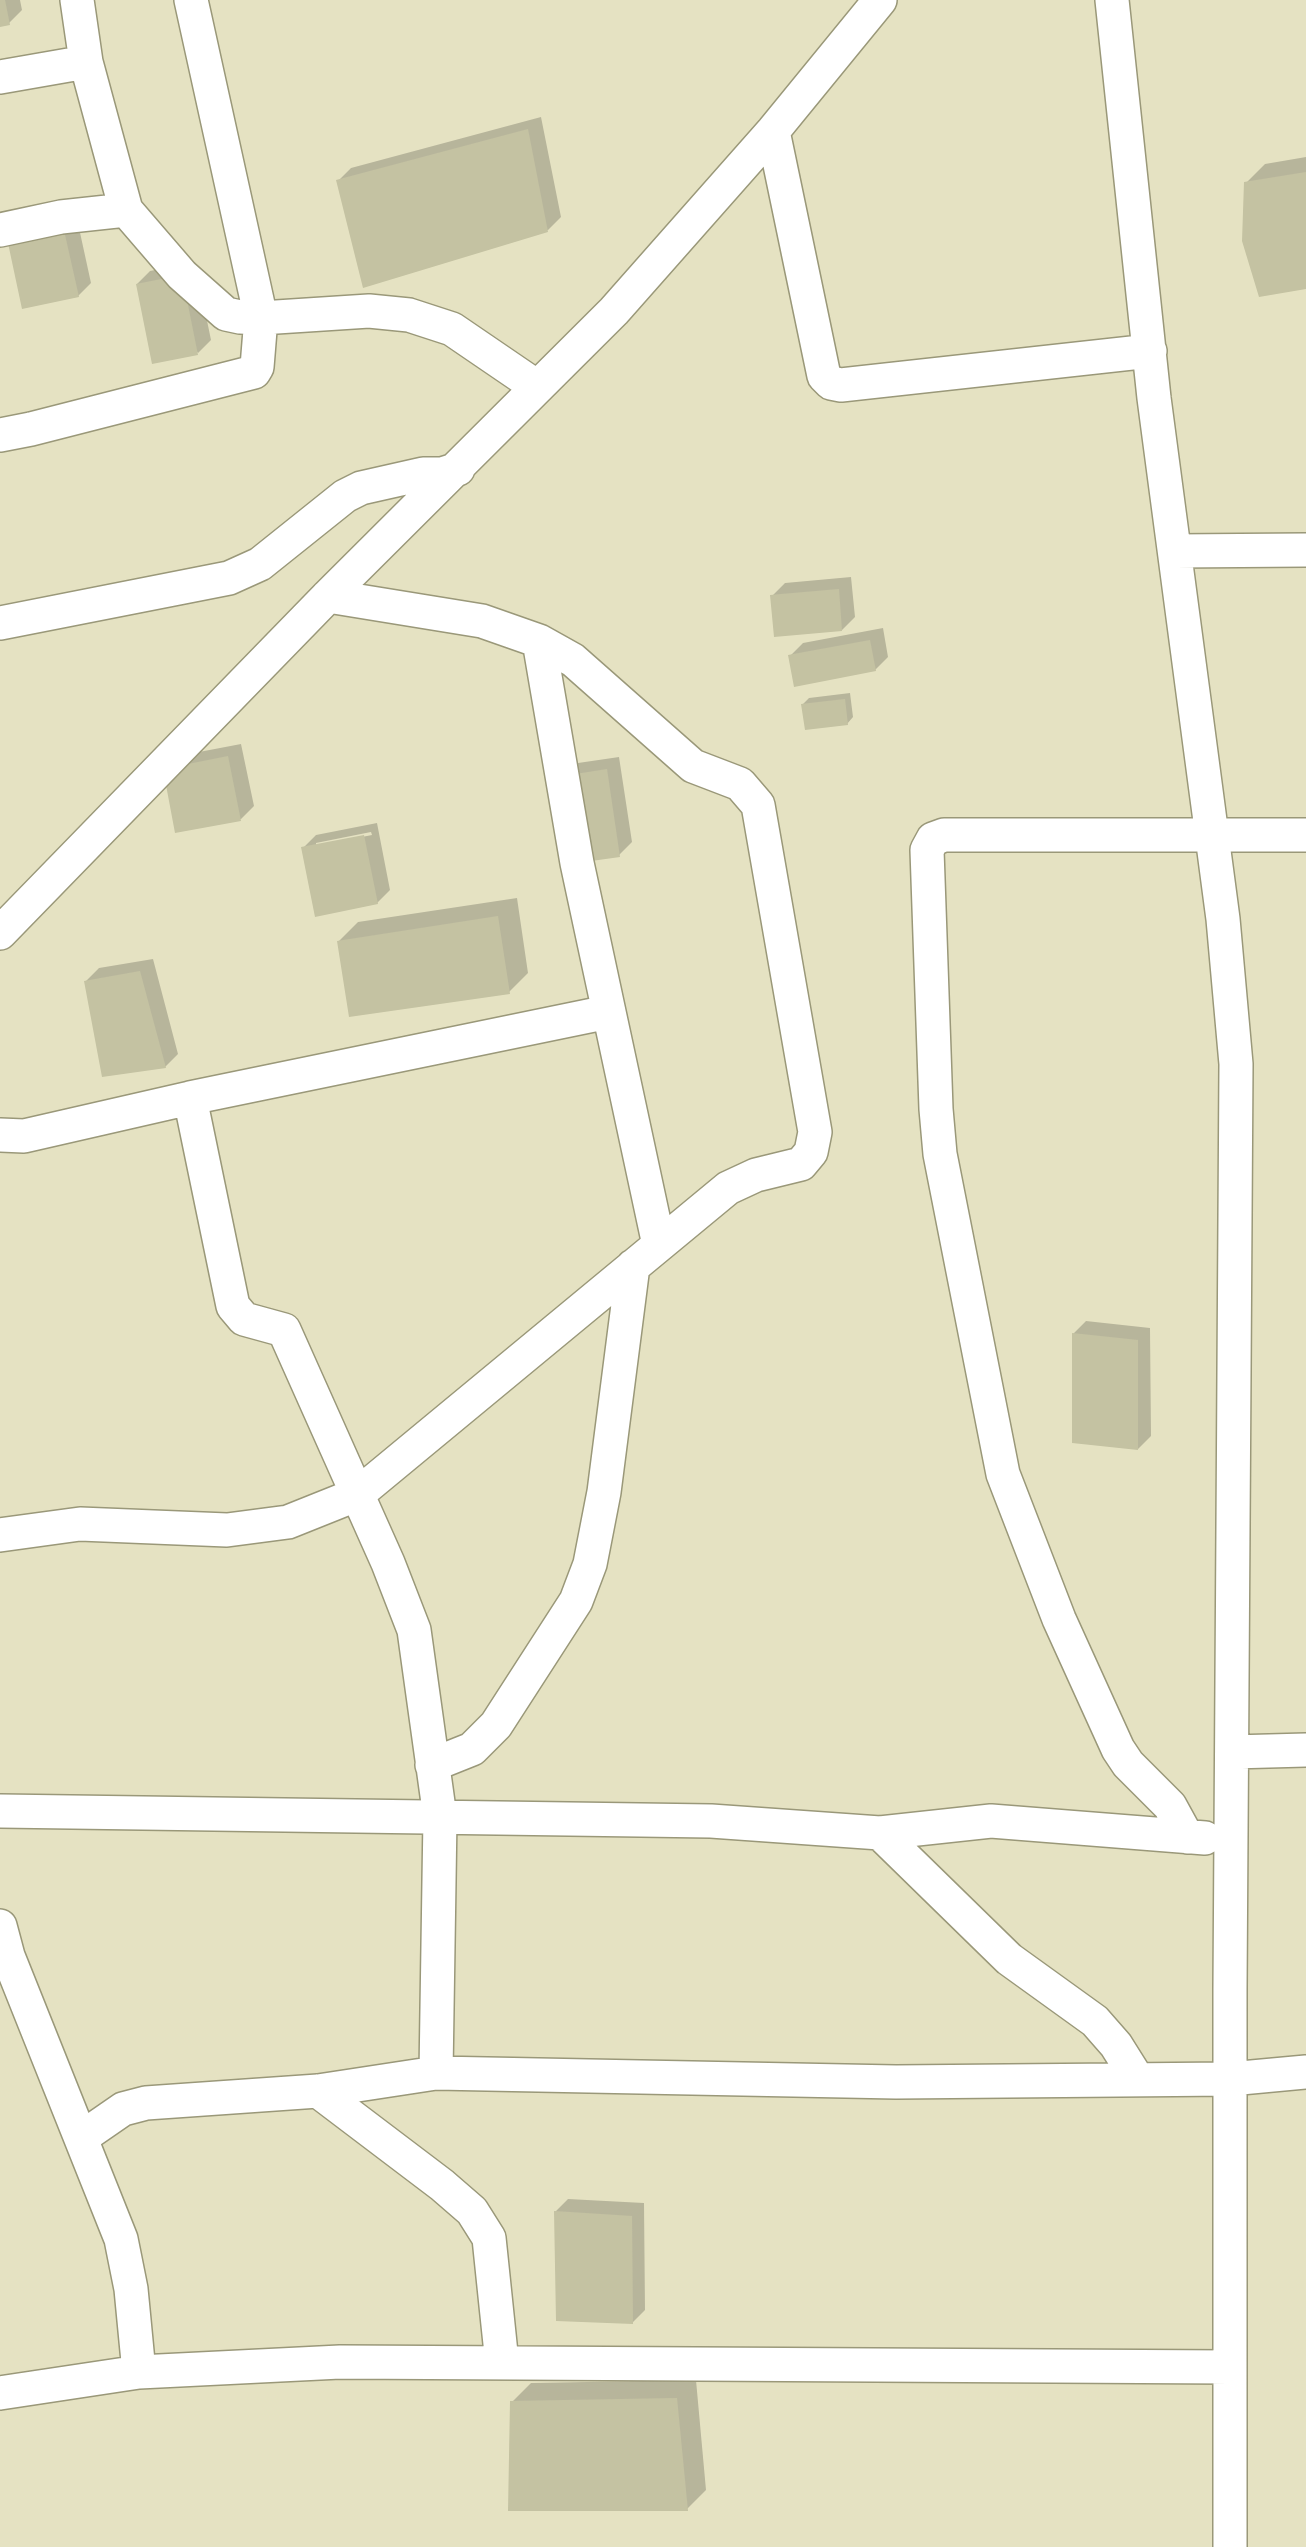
<!DOCTYPE html>
<html>
<head>
<meta charset="utf-8">
<style>
  body { margin:0 }
  canvas { display:block; background:#e5e2c2 }
</style>
</head>
<body>
<canvas width="1306" height="2547"></canvas>
<script>
const c = document.querySelector('canvas').getContext('2d');
c.lineJoin = 'round';
function fill(path, color) { c.fillStyle = color; c.fill(path, 'evenodd'); }
const poly = rows => new Path2D(rows.map(r => 'M' + r).join(''));
function stroke(path, color, width, dash) { c.strokeStyle = color; c.lineWidth = width; c.lineCap = dash ? 'butt' : 'round'; c.setLineDash(dash || []); c.stroke(path); }
const shadow = poly([
  [0,0,20,0,22,10,9,23,0,25],
  [541,117,561,217,548,230,364,286,338,181,351,168],
  [1306,157,1306,288,1246,183,1265,164],
  [74,205,91,283,78,296,19,216],
  [195,262,211,340,198,353,137,284,150,271],
  [851,577,855,617,842,630,772,596,785,583],
  [883,628,888,657,875,670,790,656,803,643],
  [850,693,853,717,847,724,803,704,809,698],
  [241,744,254,806,241,819,177,831,178,756],
  [619,757,632,842,619,855,565,776,578,763],
  [377,823,390,890,377,903,303,848,316,835],
  [371,832,372,835,316,846,316,843],
  [517,898,528,973,509,992,339,941,358,922],
  [153,959,178,1054,165,1067,86,981,99,968],
  [1086,1321,1150,1328,1151,1436,1138,1449,1073,1334],
  [568,2199,644,2203,645,2310,632,2323,555,2212],
  [696,2380,706,2490,687,2509,512,2402,531,2383]
]);
const building = poly([
  [0,0,5,0,10,25,0,27],
  [528,129,548,232,363,288,336,180],
  [1306,172,1306,289,1259,297,1242,241,1244,182],
  [61,217,79,297,22,309,5,229],
  [182,275,198,355,152,364,136,284],
  [839,589,842,631,774,637,770,595],
  [870,640,876,671,794,687,788,655],
  [845,699,848,725,805,730,801,704],
  [228,756,241,821,175,833,163,769],
  [607,769,620,857,577,863,563,776],
  [364,835,378,904,315,917,301,847],
  [498,916,510,994,349,1017,337,941],
  [140,971,166,1068,102,1077,84,981],
  [1072,1333,1138,1340,1138,1450,1072,1443],
  [554,2211,632,2216,633,2324,556,2321],
  [677,2398,688,2511,508,2511,510,2401]
]);
const minor = poly([
  [77,0,86,62,126,210,182,275,226,314,240,317,261,318,369,311,409,315,452,329,537,387],
  [1112,0,1154,398,1223,919,1236,1064,1230,1988,1230,2547],
  [0,77,86,62],
  [773,131,824,376,831,383,841,385,1150,351],
  [0,230,61,217,126,210],
  [0,435,31,429,254,372,257,367,261,318,191,0],
  [1175,551,1306,550],
  [0,623,229,578,260,564,345,496,361,488,423,474,442,474,458,469],
  [539,641,577,863,659,1245],
  [0,933,328,596,614,311,773,131,880,0],
  [190,1098,233,1306,244,1319,284,1330,388,1563,414,1630,440,1817,436,2073],
  [0,1135,24,1136,190,1098,608,1012],
  [0,1535,80,1524,227,1530,288,1522,358,1494,728,1188,756,1175,801,1164,811,1152,815,1132,758,805,740,784,693,766,573,660,539,641,482,621,328,596],
  [1232,1752,1306,1750],
  [432,1765,472,1749,496,1725,576,1601,590,1564,604,1492,633,1266],
  [0,1811,711,1821,880,1833,991,1821,1205,1838],
  [880,1833,1009,1959,1095,2021,1116,2045,1138,2080],
  [1187,1837,1170,1806,1128,1764,1118,1749,1059,1619,1003,1474,940,1154,936,1109,927,850,933,839,944,835,1306,835],
  [0,1926,8,1956,121,2239,131,2289,139,2372],
  [318,2091,442,2185,472,2211,489,2238,502,2363],
  [81,2138,123,2109,146,2103,318,2091,436,2073,896,2082,1230,2079,1306,2072],
  [0,2393,139,2372,340,2362,1230,2367]
]);
fill(shadow, '#0003');
fill(building, '#c4c2a2');
stroke(minor, '#9a9879', 36);
stroke(minor, '#fff', 33);
</script>
</body>
</html>
